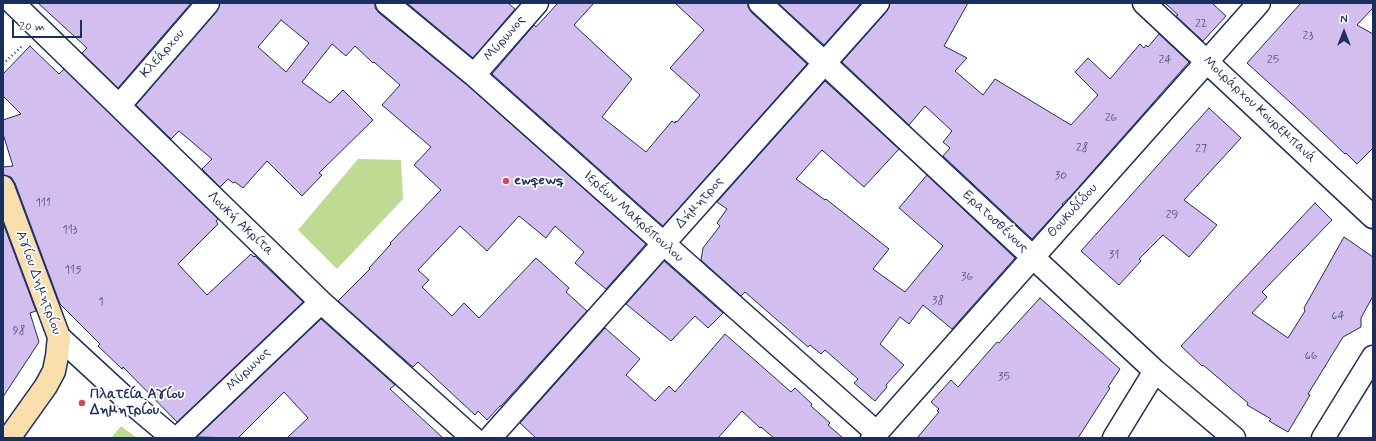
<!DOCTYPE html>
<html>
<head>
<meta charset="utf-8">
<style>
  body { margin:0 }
  #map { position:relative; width:1376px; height:441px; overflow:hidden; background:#fff; font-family:Mynerve,sans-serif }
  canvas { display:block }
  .frame { position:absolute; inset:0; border:4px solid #1b2f5e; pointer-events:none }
  .north { position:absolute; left:1324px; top:12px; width:40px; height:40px; -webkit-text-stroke:3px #fff; paint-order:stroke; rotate:0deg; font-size:11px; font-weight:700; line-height:16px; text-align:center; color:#1b2f5e }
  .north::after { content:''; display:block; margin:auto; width:14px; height:18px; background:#1b2f5e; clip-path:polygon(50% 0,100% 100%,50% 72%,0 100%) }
  .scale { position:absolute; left:12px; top:20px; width:70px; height:18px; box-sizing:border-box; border:2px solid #1b2f5e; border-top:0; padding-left:5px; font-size:12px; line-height:14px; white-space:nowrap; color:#1b2f5e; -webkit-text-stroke:3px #fff; paint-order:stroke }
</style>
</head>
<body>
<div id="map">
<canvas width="1376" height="441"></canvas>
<div class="frame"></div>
<div class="north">N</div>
<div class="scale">20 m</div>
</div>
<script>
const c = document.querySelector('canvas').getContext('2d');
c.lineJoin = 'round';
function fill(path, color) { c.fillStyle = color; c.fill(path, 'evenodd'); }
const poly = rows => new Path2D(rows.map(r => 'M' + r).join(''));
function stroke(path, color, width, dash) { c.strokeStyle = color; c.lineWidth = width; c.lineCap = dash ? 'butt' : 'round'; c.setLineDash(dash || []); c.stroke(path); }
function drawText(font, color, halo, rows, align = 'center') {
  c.font = font + ' Mynerve,sans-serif'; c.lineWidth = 3.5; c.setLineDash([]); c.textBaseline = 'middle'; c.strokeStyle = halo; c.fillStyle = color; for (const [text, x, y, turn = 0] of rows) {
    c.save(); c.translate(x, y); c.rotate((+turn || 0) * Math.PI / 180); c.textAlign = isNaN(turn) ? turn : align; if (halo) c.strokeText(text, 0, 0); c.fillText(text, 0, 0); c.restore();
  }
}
const green = poly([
  [358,159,401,160,403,199,337,269,298,230],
  [121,426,137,438,111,438]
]);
const building = poly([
  [38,3,191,3,118,88,82,53,87,48,38,3],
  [220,3,375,3,375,8,379,13,466,84,646,244,606,289,575,263,584,252,555,226,546,238,519,216,487,251,460,226,418,270,429,280,422,287,452,316,464,303,479,318,536,258,569,288,566,292,587,311,501,406,500,406,487,420,478,411,475,415,418,362,413,367,338,301,370,269,369,268,391,244,390,243,441,190,414,165,431,147,382,105,400,85,374,62,373,63,355,46,346,56,332,44,302,82,330,103,343,90,373,120,319,173,322,175,302,196,267,161,243,188,235,182,233,183,228,179,220,187,202,169,212,159,179,131,171,139,136,105,217,11,220,3],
  [281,20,309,43,286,72,258,47,281,20],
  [407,3,508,3,515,9,473,58,407,3],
  [558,3,594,3,574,25,632,79,602,117,646,152,672,121,675,123,676,121,677,122,700,95,670,68,704,30,675,3,748,3,748,7,751,12,807,64,663,226,492,74,534,25,536,27,558,3],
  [778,3,861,3,824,45,778,3],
  [890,3,968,3,944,46,967,58,955,71,983,95,995,79,1071,125,1098,95,1075,72,1088,58,1110,79,1140,44,1144,48,1146,45,1148,47,1159,34,1189,62,1070,197,1062,204,1063,205,1032,239,943,156,950,148,943,142,952,131,925,106,909,125,842,62,887,11,890,3],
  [1165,3,1212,3,1226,16,1203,41,1176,16,1178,15,1165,3],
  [1301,3,1373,3,1373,8,1357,25,1373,34,1373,148,1357,164,1346,153,1345,154,1303,114,1247,63,1301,3],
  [30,46,59,74,64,69,218,219,216,221,218,224,178,264,207,295,251,254,254,257,255,256,303,302,177,422,123,367,122,369,98,346,100,344,60,304,15,183,11,177,3,175,3,167,13,166,3,134,3,120,21,114,3,96,3,74,30,46],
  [825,81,899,149,864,187,822,150,796,179,825,200,826,199,889,249,873,269,905,292,943,246,899,208,927,175,1015,258,952,329,923,305,909,324,900,317,880,344,904,365,886,385,887,387,875,401,854,383,858,379,825,350,821,354,810,345,808,347,745,292,741,296,701,260,703,248,720,226,717,223,727,209,717,202,825,81],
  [1209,108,1241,138,1184,200,1217,225,1189,257,1163,235,1139,259,1141,261,1119,285,1081,251,1209,108],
  [1315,203,1332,220,1262,292,1267,297,1252,313,1288,338,1305,311,1304,308,1344,237,1373,257,1373,296,1361,318,1361,327,1343,337,1308,394,1310,395,1288,432,1269,421,1271,419,1247,405,1248,403,1203,365,1202,366,1181,346,1315,203],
  [3,223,36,311,30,313,39,342,3,397,3,223],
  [664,261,723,313,708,328,695,316,671,341,626,304,664,261],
  [1040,298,1120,369,1108,387,1110,388,1078,438,917,438,939,412,937,411,939,409,931,402,951,380,958,387,997,342,999,343,1040,298],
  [321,319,395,385,390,389,443,438,287,438,308,418,284,392,238,438,197,437,321,319],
  [605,328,640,359,626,375,655,401,669,386,675,392,725,334,791,392,795,388,812,404,811,406,830,423,828,425,843,438,774,438,761,427,760,428,742,411,718,438,536,438,520,423,605,328]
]);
const path = poly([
  [3,64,23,45]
]);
const minor = poly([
  [13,3,321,302,473,438],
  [387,3,474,75,877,433],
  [760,3,1155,371,1234,438],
  [1144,3,1373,217],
  [474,75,537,3],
  [119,106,208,3],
  [59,337,123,396,173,438],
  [178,438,321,302],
  [490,438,878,3],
  [872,438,1259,3],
  [1114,438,1155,371],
  [1323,438,1373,357]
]);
const major = poly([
  [3,187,59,337,57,356,54,371,46,386,9,438]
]);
const markers = [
  [506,181,4,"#d1495b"],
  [82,403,4,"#d1495b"]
];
const numberNames = [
  ["22",1201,24],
  ["23",1308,36],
  ["24",1165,60],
  ["25",1273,60],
  ["26",1111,118],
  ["28",1082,148],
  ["27",1201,149],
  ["30",1061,176],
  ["111",43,203],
  ["29",1172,215],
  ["113",70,230],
  ["31",1114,255],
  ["115",73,270],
  ["36",967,277],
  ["38",938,301],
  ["1",101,302],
  ["64",1338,316],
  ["98",19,331],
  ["66",1311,356],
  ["35",1004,377]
];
const streetNames = [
  ["Μύρωνος",505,39,-49],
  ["Κλεάρχου",163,54,-49],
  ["Μοιράρχου Κουρεμπανά",1259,110,43],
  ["Δήμητρος",700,203,-48],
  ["Θουκυδίδου",1073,211,-48],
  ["Ιερέων Μακρόπουλου",633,217,42],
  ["Ερατοσθένους",995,222,43],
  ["Λουκή Ακρίτα",240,224,44],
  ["Αγίου Δημητρίου",38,283,70],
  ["Μύρωνος",249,370,-44]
];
const poiNames = [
  ["ewqewq",514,181],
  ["Πλατεία Αγίου",90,395],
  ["Δημητρίου",90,411]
];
fill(green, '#bfdb93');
fill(building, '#d2beef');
stroke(building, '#1b2f5e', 1);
stroke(minor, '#1b2f5e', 25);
stroke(major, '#1b2f5e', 25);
stroke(path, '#1b2f5e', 2.5, [1, 3]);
stroke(minor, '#fff', 22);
stroke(major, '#f8deab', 22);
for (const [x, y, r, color] of markers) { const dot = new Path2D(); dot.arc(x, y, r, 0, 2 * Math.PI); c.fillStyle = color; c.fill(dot); stroke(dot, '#fff', 1.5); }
drawText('12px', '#495382', null, numberNames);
drawText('14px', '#1b2f5e', '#fff', streetNames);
drawText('bold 14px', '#1b2f5e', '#fff', poiNames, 'left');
</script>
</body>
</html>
